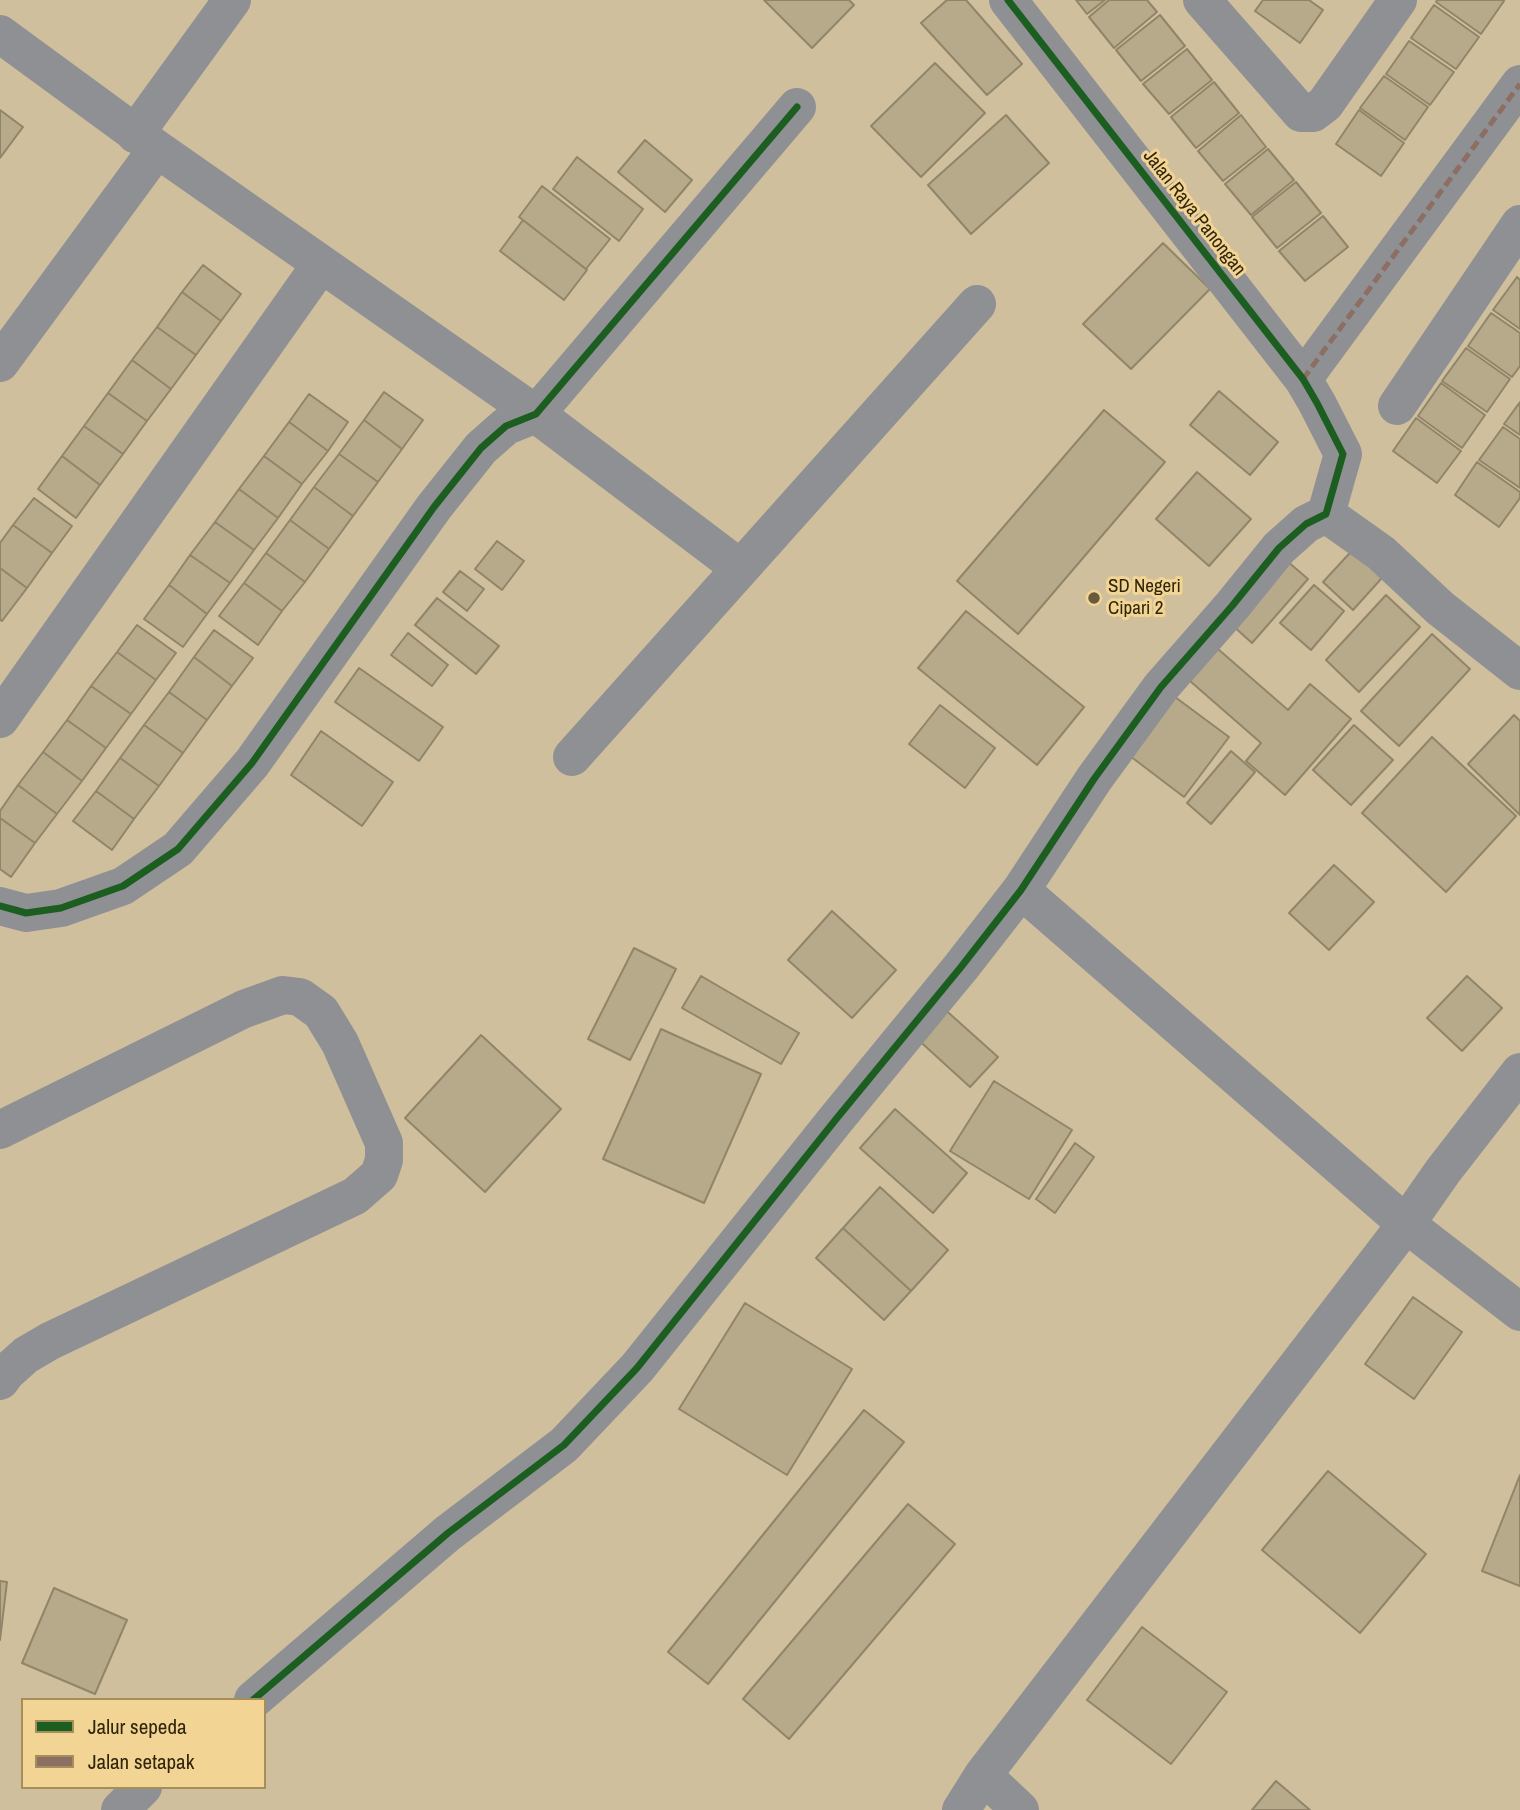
<!DOCTYPE html>
<html>
<head>
<meta charset="utf-8">
<style>
  body { margin:0 }
  #map { position:relative; width:1520px; height:1810px; overflow:hidden; background:#cfbf9d; font-family:"Archivo Narrow",sans-serif }
  canvas { display:block }
  .legend { position:absolute; left:21px; top:1698px; width:245px; height:91px; box-sizing:border-box; background:#f2d494; border:2px solid #a48e5c; margin:0; padding:9px 12px; list-style:none; font-size:21px; color:#302409 }
  .legend li { display:flex; align-items:center; gap:14px; height:35px }
  .legend b { width:35px; border:2px solid #a48e5c }
</style>
</head>
<body>
<div id="map">
<canvas width="1520" height="1810"></canvas>
<ul class="legend">
<li><b style="height:9px;background:#1b5e20"></b>Jalur sepeda</li>
<li><b style="height:9px;background:#8d6e63"></b>Jalan setapak</li>
</ul>
</div>
<script>
const c = document.querySelector('canvas').getContext('2d');
c.lineJoin = 'round';
function fill(path, color) { c.fillStyle = color; c.fill(path, 'evenodd'); }
const poly = rows => new Path2D(rows.map(r => 'M' + r).join(''));
function stroke(path, color, width, dash) { c.strokeStyle = color; c.lineWidth = width; c.lineCap = dash ? 'butt' : 'round'; c.setLineDash(dash || []); c.stroke(path); }
function drawText(font, color, halo, rows, align = 'center') {
  c.font = font + ' "Archivo Narrow",sans-serif'; c.lineWidth = 6; c.setLineDash([]); c.textBaseline = 'middle'; c.strokeStyle = halo; c.fillStyle = color; for (const [text, x, y, turn = 0] of rows) {
    c.save(); c.translate(x, y); c.rotate((+turn || 0) * Math.PI / 180); c.textAlign = isNaN(turn) ? turn : align; if (halo) c.strokeText(text, 0, 0); c.fillText(text, 0, 0); c.restore();
  }
}
const building = poly([
  [764,0,849,0,854,5,812,48,764,0],
  [947,0,966,0,1022,64,987,95,921,23,947,0],
  [1076,0,1105,0,1087,14,1076,0],
  [1109,0,1147,0,1157,12,1114,48,1089,17,1109,0],
  [1263,0,1309,0,1323,10,1300,43,1255,11,1263,0],
  [1437,0,1502,0,1504,1,1481,34,1436,2,1437,0],
  [1434,5,1479,37,1456,69,1411,38,1434,5],
  [1160,15,1185,46,1141,81,1116,50,1160,15],
  [1409,41,1454,72,1430,105,1386,74,1409,41],
  [1187,49,1212,80,1169,114,1143,84,1187,49],
  [935,63,985,113,921,177,871,126,935,63],
  [1384,76,1428,107,1405,140,1360,108,1384,76],
  [1214,82,1239,113,1196,148,1171,117,1214,82],
  [0,110,23,127,0,158,0,110],
  [1359,110,1404,143,1381,176,1336,144,1359,110],
  [1006,115,1049,163,971,234,928,185,1006,115],
  [1241,115,1266,147,1223,181,1198,151,1241,115],
  [645,140,692,180,665,212,618,172,645,140],
  [1268,149,1294,180,1251,215,1225,184,1268,149],
  [577,157,643,209,619,241,553,189,577,157],
  [1296,182,1321,213,1277,248,1252,217,1296,182],
  [542,186,610,239,586,269,519,217,542,186],
  [1323,216,1348,247,1305,281,1279,251,1323,216],
  [523,220,587,270,564,300,500,251,523,220],
  [1163,243,1210,289,1131,369,1083,324,1163,243],
  [203,265,241,294,221,321,182,292,203,265],
  [1517,277,1520,280,1520,329,1493,310,1517,277],
  [182,292,221,321,196,355,157,327,182,292],
  [1491,313,1520,333,1520,366,1512,377,1468,346,1491,313],
  [157,327,196,355,171,389,132,360,157,327],
  [1466,348,1510,379,1487,412,1442,381,1466,348],
  [132,360,171,389,147,421,108,393,132,360],
  [1441,383,1485,415,1462,448,1418,416,1441,383],
  [1219,391,1278,442,1250,475,1190,425,1219,391],
  [384,392,423,420,402,449,364,420,384,392],
  [108,393,147,421,123,454,84,426,108,393],
  [309,394,348,422,328,451,289,422,309,394],
  [1520,402,1520,435,1504,424,1520,402],
  [1104,410,1165,462,1018,634,957,581,1104,410],
  [1416,418,1461,451,1437,483,1393,451,1416,418],
  [364,420,402,449,378,482,339,454,364,420],
  [289,422,328,451,302,484,264,456,289,422],
  [84,426,123,454,100,485,62,456,84,426],
  [1503,427,1520,439,1520,488,1479,460,1503,427],
  [339,454,378,482,353,516,314,487,339,454],
  [62,456,100,485,76,518,38,489,62,456],
  [264,456,302,484,278,518,239,489,264,456],
  [1477,462,1520,492,1520,498,1499,527,1455,495,1477,462],
  [1197,472,1251,519,1209,566,1156,519,1197,472],
  [314,487,353,516,329,549,290,520,314,487],
  [239,489,278,518,254,550,215,522,239,489],
  [34,498,72,526,52,553,13,525,34,498],
  [290,520,329,549,305,582,266,553,290,520],
  [215,522,254,550,230,583,190,555,215,522],
  [13,525,52,553,27,588,0,568,0,543,13,525],
  [497,541,524,561,502,590,475,569,497,541],
  [1360,542,1390,569,1353,610,1323,582,1360,542],
  [266,553,305,582,282,611,244,583,266,553],
  [190,555,230,583,207,614,169,585,190,555],
  [1287,561,1308,579,1252,643,1232,625,1287,561],
  [0,568,27,588,2,621,0,620,0,568],
  [460,571,484,589,467,611,443,592,460,571],
  [244,583,282,611,258,645,219,616,244,583],
  [169,585,207,614,183,647,144,619,169,585],
  [1314,585,1344,611,1311,650,1280,623,1314,585],
  [1386,595,1420,627,1359,692,1326,660,1386,595],
  [437,598,499,646,476,674,415,625,437,598],
  [966,611,1084,707,1037,765,918,668,966,611],
  [137,625,176,653,156,680,117,652,137,625],
  [214,630,253,658,232,686,194,657,214,630],
  [408,633,448,665,432,686,391,655,408,633],
  [1432,634,1470,669,1399,746,1361,711,1432,634],
  [1218,649,1288,710,1310,684,1351,719,1285,795,1246,761,1261,743,1190,681,1218,649],
  [117,652,156,680,131,714,91,686,117,652],
  [194,657,232,686,207,720,169,692,194,657],
  [359,668,443,727,419,761,335,702,359,668],
  [91,686,131,714,106,748,67,720,91,686],
  [169,692,207,720,183,753,144,725,169,692],
  [1175,697,1229,737,1184,797,1130,756,1175,697],
  [940,705,995,748,965,788,909,744,940,705],
  [1514,715,1520,721,1520,815,1468,764,1514,715],
  [67,720,106,748,82,781,43,752,67,720],
  [144,725,183,753,159,786,120,758,144,725],
  [1354,725,1393,760,1351,805,1313,770,1354,725],
  [321,731,393,782,362,826,291,775,321,731],
  [1432,737,1516,816,1446,892,1362,813,1432,737],
  [1231,751,1255,772,1211,824,1187,803,1231,751],
  [43,752,82,781,57,814,18,785,43,752],
  [120,758,159,786,134,819,96,791,120,758],
  [18,785,57,814,35,843,0,818,0,811,18,785],
  [96,791,134,819,112,850,73,821,96,791],
  [0,818,35,843,11,877,0,869,0,818],
  [1334,865,1374,902,1329,950,1289,913,1334,865],
  [832,911,896,970,852,1018,788,960,832,911],
  [634,948,676,969,630,1060,588,1039,634,948],
  [701,976,799,1033,781,1064,682,1008,701,976],
  [1467,976,1502,1008,1462,1051,1427,1018,1467,976],
  [941,1006,998,1057,970,1087,914,1036,941,1006],
  [661,1029,761,1074,704,1203,603,1159,661,1029],
  [481,1035,561,1109,485,1192,405,1118,481,1035],
  [994,1081,1072,1130,1029,1199,950,1151,994,1081],
  [895,1109,967,1173,933,1213,860,1148,895,1109],
  [1075,1143,1094,1157,1055,1213,1036,1199,1075,1143],
  [880,1187,948,1250,911,1291,843,1228,880,1187],
  [843,1228,911,1291,884,1320,816,1258,843,1228],
  [1413,1297,1462,1332,1414,1399,1365,1364,1413,1297],
  [745,1303,852,1369,787,1475,679,1409,745,1303],
  [864,1410,904,1442,708,1684,668,1652,864,1410],
  [1328,1471,1426,1554,1360,1633,1262,1550,1328,1471],
  [1520,1475,1520,1586,1482,1571,1520,1475],
  [908,1504,955,1544,789,1739,743,1699,908,1504],
  [0,1581,7,1582,0,1640,0,1581],
  [54,1588,127,1620,95,1694,22,1663,54,1588],
  [1142,1627,1227,1692,1171,1764,1087,1700,1142,1627],
  [1276,1781,1310,1810,1252,1810,1276,1781]
]);
const minor = poly([
  [1202,0,1301,113,1313,113,1325,104,1398,0],
  [0,34,157,149,536,414,740,568],
  [135,134,232,0],
  [0,363,157,149],
  [1303,379,1520,84],
  [1397,406,1520,224],
  [1326,514,1381,553,1440,608,1520,671],
  [0,719,321,264],
  [572,757,977,304],
  [1021,890,1406,1224,1520,1312],
  [0,906,26,913,61,908,123,886,178,849,252,763,434,507,481,448,506,426,536,414,797,107],
  [0,1130,244,1009,283,995,300,997,321,1012,340,1043,384,1143,384,1160,379,1175,355,1196,50,1341,26,1355,6,1373,0,1381],
  [253,1700,448,1533,564,1445,637,1368,837,1118,961,967,1021,890,1094,779,1161,687,1232,606,1279,548,1306,524,1326,514,1343,454,1317,403,1303,379,1008,0],
  [983,1775,1020,1810],
  [120,1810,143,1787],
  [961,1810,983,1775,1406,1224,1443,1171,1520,1072]
]);
const quiet = poly([
  [1303,379,1520,84]
]);
const cycleway = poly([
  [0,906,26,913,61,908,123,886,178,849,252,763,434,507,481,448,506,426,536,414,797,107],
  [253,1700,448,1533,564,1445,637,1368,837,1118,961,967,1021,890,1094,779,1161,687,1232,606,1279,548,1306,524,1326,514,1343,454,1317,403,1303,379,1008,0]
]);
const markers = [
  [1094,598,7,"#685a3d"]
];
const streetNames = [
  ["Jalan Raya Panongan",1194,213,52]
];
const poiNames = [
  ["SD Negeri",1108,587],
  ["Cipari 2",1108,609]
];
fill(building, '#b7aa8b');
stroke(building, '#918569', 2);
stroke(minor, '#8f9094', 38);
stroke(quiet, '#8d6e63', 5, [10, 5]);
stroke(cycleway, '#1b5e20', 7);
for (const [x, y, r, color] of markers) { const dot = new Path2D(); dot.arc(x, y, r, 0, 2 * Math.PI); c.fillStyle = color; c.fill(dot); stroke(dot, '#f2d494', 2.5); }
drawText('19px', '#302409', '#f2d494', streetNames);
drawText('19px', '#302409', '#f2d494', poiNames, 'left');
</script>
</body>
</html>
